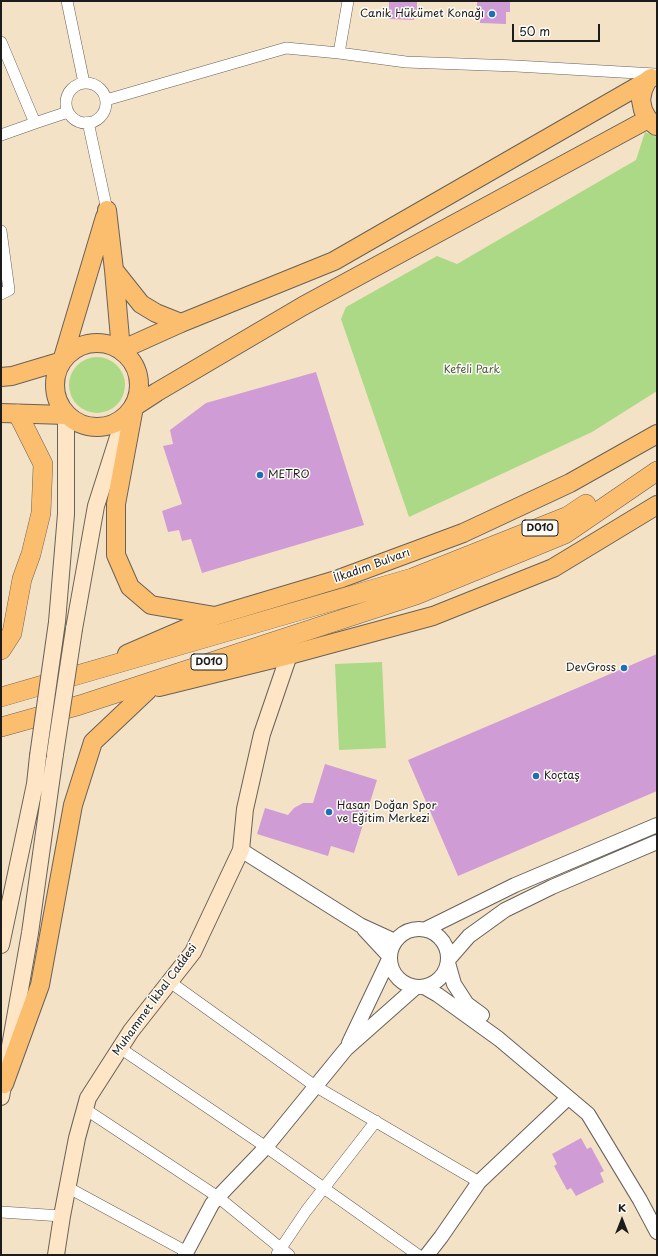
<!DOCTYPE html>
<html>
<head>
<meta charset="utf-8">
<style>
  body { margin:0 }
  #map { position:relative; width:658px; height:1256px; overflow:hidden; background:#f4e2c7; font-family:"Playpen Sans",sans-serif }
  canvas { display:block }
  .frame { position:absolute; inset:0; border:2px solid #1c1c1c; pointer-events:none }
  .north { position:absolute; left:602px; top:1200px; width:40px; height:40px; -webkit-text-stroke:3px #fdfcf7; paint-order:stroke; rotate:0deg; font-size:11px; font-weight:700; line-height:16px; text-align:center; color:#1c1c1c }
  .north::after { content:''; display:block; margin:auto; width:14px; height:18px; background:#1c1c1c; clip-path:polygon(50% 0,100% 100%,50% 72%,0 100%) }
  .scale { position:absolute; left:512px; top:24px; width:88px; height:18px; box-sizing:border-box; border:2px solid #1c1c1c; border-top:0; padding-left:5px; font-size:12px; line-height:14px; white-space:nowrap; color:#1c1c1c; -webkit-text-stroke:3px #fdfcf7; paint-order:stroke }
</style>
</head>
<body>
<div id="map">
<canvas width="658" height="1256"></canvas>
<div class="frame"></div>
<div class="north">K</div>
<div class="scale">50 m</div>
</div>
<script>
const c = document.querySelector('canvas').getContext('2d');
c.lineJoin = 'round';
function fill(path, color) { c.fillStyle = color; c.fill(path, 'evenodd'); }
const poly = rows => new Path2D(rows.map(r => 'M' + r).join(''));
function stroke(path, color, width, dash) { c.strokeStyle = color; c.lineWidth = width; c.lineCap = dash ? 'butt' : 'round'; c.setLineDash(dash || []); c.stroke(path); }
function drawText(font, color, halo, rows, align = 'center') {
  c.font = font + ' "Playpen Sans",sans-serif'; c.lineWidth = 3; c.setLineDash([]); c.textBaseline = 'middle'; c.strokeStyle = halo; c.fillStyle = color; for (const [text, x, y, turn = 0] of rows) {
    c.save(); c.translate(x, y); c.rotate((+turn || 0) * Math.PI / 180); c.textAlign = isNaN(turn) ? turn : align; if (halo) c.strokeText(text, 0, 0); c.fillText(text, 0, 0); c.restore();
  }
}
const green = poly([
  [645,132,657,137,657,391,592,432,409,517,341,319,346,307,437,256,457,264,636,160],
  '69 385a28 28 0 1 1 56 0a28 28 0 1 1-56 0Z',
  [382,662,386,748,339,750,335,664]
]);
const building = poly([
  [389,1,417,1,417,14,415,14,414,20,389,19],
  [477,1,510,1,510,12,506,12,506,24,480,23,480,16,477,16],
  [316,372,364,525,202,573,191,539,182,541,179,530,168,532,162,511,182,504,163,446,173,444,170,430,206,403],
  [657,654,657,791,458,876,408,760],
  [325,764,377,780,354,853,331,846,328,856,257,834,265,808,288,815,294,808,303,803,313,803],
  [581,1138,587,1149,591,1147,604,1171,600,1173,604,1182,576,1196,571,1188,567,1190,554,1166,557,1164,552,1154]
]);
const minor = poly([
  [67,1,84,83],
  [348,1,339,53,406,62,516,66,655,74],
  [1,42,35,123,1,135],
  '66 103a20 20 0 1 1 40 0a20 20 0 1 1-40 0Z',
  [106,100,286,48,339,53],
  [88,122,107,210],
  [35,123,68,112],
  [1,231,9,290,1,294],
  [170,982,315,1086,479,1182],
  [120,1048,266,1147,418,1255],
  [85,1109,218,1197,289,1255],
  [67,1187,187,1252],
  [1,1212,62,1216],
  [277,1254,306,1211,376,1121]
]);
const tertiary = poly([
  [241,850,360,925,395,941],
  '390 958a29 29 0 1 1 58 0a29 29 0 1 1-58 0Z',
  [426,929,515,885,657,825],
  [449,959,469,936,505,910,552,887,657,842],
  [448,963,454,984,467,1004,482,1015],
  [424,987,438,995,499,1039,588,1114,640,1200,657,1232],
  [349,1043,390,957,364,929],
  [185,1255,212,1204,218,1197,266,1147,346,1049,416,987],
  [427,1255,441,1237,479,1182,568,1098]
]);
const secondary = poly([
  [57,622,66,514,66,415],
  [74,629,96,506,119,434,131,413],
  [1,945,35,784,38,756],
  [1,1097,30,933,55,754],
  [56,1255,62,1216,77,1138,88,1098,131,1031,193,952,241,850,245,809,262,734,289,655]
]);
const primary = poly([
  [651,78,647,81,643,90,641,100,643,110,648,119,656,126],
  [107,210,114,270,121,350,181,323,334,261,647,81],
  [114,270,141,304,156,313,181,323],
  '55 385a42 42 0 1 1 84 0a42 42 0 1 1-84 0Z',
  [1,377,12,376,62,361,105,217],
  [1,413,66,415],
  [215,616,151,605,130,587,116,555,116,504,134,407,157,392,303,306,648,119],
  [127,654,215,616,339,579,463,533,570,483,657,434],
  [159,687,289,655,433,616,553,568,657,505],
  [4,1084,40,985,73,805,93,742,148,690]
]);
const trunk = poly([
  [1,650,12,633,22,579,31,554,41,513,43,464,18,414],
  [1,697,412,578,568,516,586,504],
  [1,727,80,705,416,595,565,534,657,471]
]);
const secondaryBridge = poly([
  [55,754,74,629],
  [38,756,57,622]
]);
const markers = [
  [492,14,4,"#1f6fb2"],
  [260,475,4,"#1f6fb2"],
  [624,668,4,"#1f6fb2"],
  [536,776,4,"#1f6fb2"],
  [329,812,4,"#1f6fb2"]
];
const shields = [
  [540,528,36],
  [209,662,36]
];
const shieldNames = [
  ["D010",540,528],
  ["D010",209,662]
];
const poiNames = [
  ["Canik Hükümet Konağı",484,14,"right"],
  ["METRO",268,475],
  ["DevGross",616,668,"right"],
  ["Koçtaş",544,776],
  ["Hasan Doğan Spor",337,806],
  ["ve Eğitim Merkezi",337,819]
];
const parkNames = [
  ["Kefeli Park",472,370]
];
const streetNames = [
  ["İlkadım Bulvarı",372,566,-20],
  ["Muhammet İkbal Caddesi",155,1000,-54]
];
fill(green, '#abd986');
fill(building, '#cf9cd5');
stroke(minor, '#686158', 12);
stroke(tertiary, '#686158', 16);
stroke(secondary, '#686158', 18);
stroke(primary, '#686158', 20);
stroke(trunk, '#686158', 20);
stroke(minor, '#fff', 11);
stroke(tertiary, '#fff', 14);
stroke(secondary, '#fde5c5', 16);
stroke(primary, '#fbbe6e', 18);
stroke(trunk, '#fbbe6e', 19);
stroke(secondaryBridge, '#686158', 18, []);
stroke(secondaryBridge, '#fde5c5', 16);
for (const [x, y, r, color] of markers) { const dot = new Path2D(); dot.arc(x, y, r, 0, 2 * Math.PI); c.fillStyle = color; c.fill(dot); stroke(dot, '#fdfcf7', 1.5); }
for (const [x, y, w] of shields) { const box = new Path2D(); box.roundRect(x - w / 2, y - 8, w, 16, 3); c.fillStyle = '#fdfcf7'; c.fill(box); stroke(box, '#1c1c1c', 1); }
drawText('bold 10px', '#1c1c1c', null, shieldNames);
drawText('11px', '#1c1c1c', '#fdfcf7', poiNames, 'left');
drawText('11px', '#4e5e41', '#fdfcf7', parkNames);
drawText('11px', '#1c1c1c', '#fdfcf7', streetNames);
</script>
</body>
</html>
